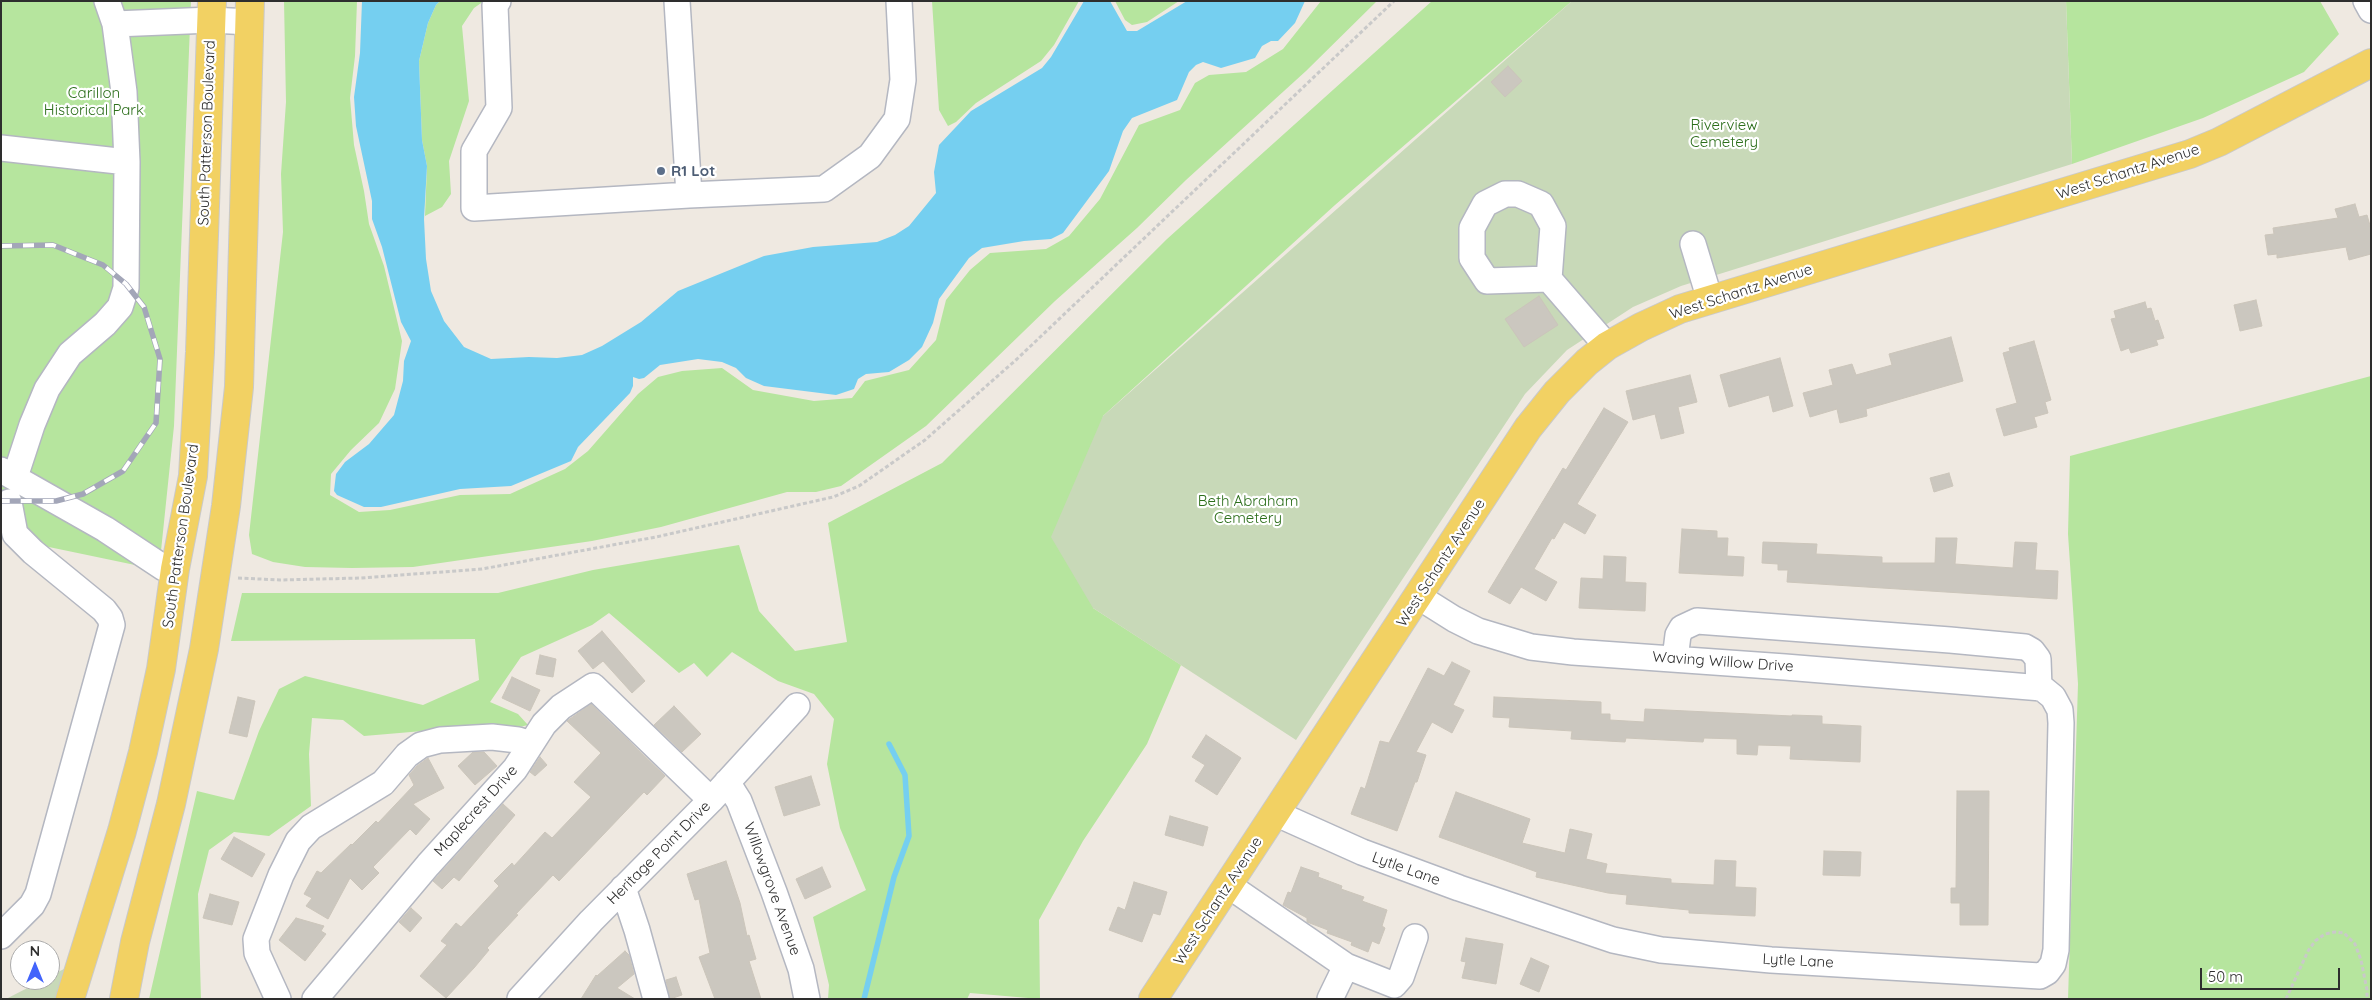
<!DOCTYPE html>
<html>
<head>
<meta charset="utf-8">
<style>
  body { margin:0 }
  #map { position:relative; width:2372px; height:1000px; overflow:hidden; background:#efe9e1; font-family:Quicksand,sans-serif }
  canvas { display:block }
  .frame { position:absolute; inset:0; border:2px solid #2e2e2e; pointer-events:none }
  .north { position:absolute; left:10px; top:940px; width:50px; height:50px; box-sizing:border-box; background:#fff; border:1px solid #ababab; border-radius:50%; rotate:0deg; font-size:14px; font-weight:700; line-height:20px; text-align:center; color:#2e2e2e }
  .north::after { content:''; display:block; margin:auto; width:18px; height:22px; background:#4264fb; clip-path:polygon(50% 0,100% 100%,50% 72%,0 100%) }
  .scale { position:absolute; left:2200px; top:968px; width:140px; height:22px; box-sizing:border-box; border:2px solid #2e2e2e; border-top:0; padding-left:6px; font-size:15px; line-height:18px; white-space:nowrap; color:#2e2e2e; -webkit-text-stroke:4px #fff; paint-order:stroke }
</style>
</head>
<body>
<div id="map">
<canvas width="2372" height="1000"></canvas>
<div class="frame"></div>
<div class="north">N</div>
<div class="scale">50 m</div>
</div>
<script>
const c = document.querySelector('canvas').getContext('2d');
c.lineJoin = 'round';
function fill(path, color) { c.fillStyle = color; c.fill(path, 'evenodd'); }
const poly = rows => new Path2D(rows.map(r => 'M' + r).join(''));
function stroke(path, color, width, dash) { c.strokeStyle = color; c.lineWidth = width; c.lineCap = dash ? 'butt' : 'round'; c.setLineDash(dash || []); c.stroke(path); }
function drawText(font, color, halo, rows, align = 'center') {
  c.font = font + ' Quicksand,sans-serif'; c.lineWidth = 4.5; c.setLineDash([]); c.textBaseline = 'middle'; c.strokeStyle = halo; c.fillStyle = color; for (const [text, x, y, turn = 0] of rows) {
    c.save(); c.translate(x, y); c.rotate((+turn || 0) * Math.PI / 180); c.textAlign = isNaN(turn) ? turn : align; if (halo) c.strokeText(text, 0, 0); c.fillText(text, 0, 0); c.restore();
  }
}
const green = poly([
  [1,1,191,1,174,426,159,570,1,537],
  [284,1,357,1,355,56,350,98,354,145,364,191,369,224,384,266,402,341,395,389,379,423,351,450,331,474,330,495,359,512,390,510,460,495,510,494,565,469,588,451,638,394,658,377,682,371,722,368,753,390,814,401,852,398,865,381,909,370,936,340,946,300,970,270,990,253,1046,249,1069,236,1100,199,1139,125,1180,110,1195,83,1209,75,1246,72,1283,49,1321,1,1377,1,1306,71,1186,180,1137,228,1055,301,926,426,841,486,816,492,787,492,661,527,592,541,413,567,352,568,305,567,273,562,252,554,249,535,283,232,281,174,286,102],
  [440,1,484,1,474,8,462,26,469,101,449,161,451,194,442,207,425,216,427,166,422,140,419,61,428,23,436,5],
  [932,1,1079,1,1054,45,1041,61,976,103,956,122,948,126,939,110],
  [1115,1,1179,1,1147,22,1132,25,1125,20],
  [1432,1,1572,1,1335,205,1103,416,1093,608,1181,665,1147,744,1083,841,1039,920,1040,999,970,993,967,999,828,999,829,985,813,917,866,890,840,828,827,764,834,719,814,694,778,681,732,652,707,677,694,663,679,673,609,613,592,625,521,657,490,702,518,714,528,725,507,730,470,727,364,736,343,720,312,718,309,754,311,806,269,836,234,832,209,850,198,894,201,999,149,999,197,791,234,800,259,731,279,689,305,676,423,705,479,680,475,639,231,641,242,593,498,593,593,570,739,545,759,611,795,651,847,642,828,523,942,463,1167,239],
  [2066,1,2320,1,2339,34,2304,72,2203,118,2072,164],
  [2371,376,2371,999,2068,999,2078,684,2068,534,2070,456]
]);
const cemetery = poly([
  [1572,1,2066,1,2072,164,1681,286,1633,307,1567,350,1525,394,1296,740,1093,608,1051,537,1103,416],
  [80,961,70,999,6,999,43,980,50,980,50,976]
]);
const water = poly([
  [362,1,440,1,436,5,428,23,419,61,422,140,427,166,424,219,426,259,431,291,444,321,464,347,491,359,529,357,557,358,582,355,602,346,641,322,678,291,764,256,813,247,877,242,895,235,909,226,936,193,934,172,939,145,971,111,1042,68,1051,57,1084,1,1110,1,1127,31,1137,31,1187,1,1305,1,1295,23,1278,41,1271,41,1262,46,1255,58,1221,68,1203,62,1196,65,1189,72,1177,100,1132,118,1123,131,1109,171,1063,233,1051,239,1024,241,982,248,969,258,939,299,933,323,922,347,909,360,889,372,866,374,858,379,854,389,836,395,764,386,746,378,736,368,722,362,698,359,660,365,644,378,639,379,633,377,633,386,630,393,578,447,571,461,511,486,460,489,381,507,364,507,337,495,334,491,336,474,345,462,369,444,394,415,403,381,404,361,411,341,401,322,382,247,372,219,372,201,356,126,354,97,360,53]
]);
const stream = poly([
  [864,999,894,877,909,836,905,775,889,744]
]);
const building = poly([
  [1508,66,1522,81,1505,97,1491,82,1508,66],
  [2355,204,2359,217,2367,215,2371,229,2371,254,2349,260,2346,247,2277,258,2277,254,2268,255,2265,235,2274,234,2273,228,2338,218,2335,209,2355,204],
  [1539,296,1558,325,1524,347,1505,319,1539,296],
  [2256,300,2262,326,2240,331,2234,305,2256,300],
  [2145,302,2147,309,2151,308,2155,321,2158,320,2164,338,2156,340,2158,345,2131,353,2129,348,2121,351,2111,319,2116,318,2114,311,2145,302],
  [1951,337,1963,381,1866,409,1867,416,1840,423,1837,409,1810,417,1803,393,1833,385,1829,370,1852,364,1856,375,1892,365,1889,354,1951,337],
  [2034,341,2051,400,2045,402,2048,413,2034,417,2037,427,2004,436,1996,409,2017,403,2003,353,2010,351,2009,348,2034,341],
  [1780,358,1793,406,1773,412,1769,395,1729,407,1720,375,1780,358],
  [1690,375,1697,402,1678,407,1684,433,1661,439,1655,414,1633,420,1626,391,1690,375],
  [1604,408,1628,422,1577,504,1596,515,1585,534,1564,522,1554,539,1552,538,1534,569,1557,582,1546,601,1521,587,1510,604,1488,592,1563,468,1566,470,1604,408],
  [1949,473,1953,486,1934,492,1930,478,1949,473],
  [1682,529,1717,531,1717,538,1728,538,1727,556,1744,557,1743,576,1679,573,1682,529],
  [1936,538,1957,538,1955,564,2013,568,2015,542,2037,543,2035,570,2058,571,2057,599,1787,582,1788,570,1778,570,1778,564,1762,563,1763,542,1817,544,1816,554,1882,557,1882,563,1935,563,1936,538],
  [1604,556,1626,557,1625,582,1646,583,1645,611,1579,608,1581,578,1603,579,1604,556],
  [602,631,645,681,632,693,603,661,593,669,578,651,602,631],
  [540,655,556,659,553,677,536,674,540,655],
  [1452,662,1470,671,1453,705,1464,710,1452,733,1432,722,1416,752,1426,755,1417,782,1415,782,1397,831,1351,814,1361,787,1365,789,1380,741,1389,743,1428,668,1444,676,1452,662],
  [512,677,540,690,530,711,502,698,512,677],
  [238,697,255,701,247,737,229,733,238,697],
  [1494,697,1601,702,1601,714,1610,714,1610,720,1644,722,1645,709,1792,716,1792,715,1822,716,1822,724,1861,726,1860,762,1790,759,1791,746,1758,745,1757,755,1737,754,1737,739,1704,738,1703,742,1626,738,1625,742,1571,739,1572,731,1509,727,1510,718,1493,717,1494,697],
  [591,704,665,776,647,795,644,792,559,881,553,875,516,914,518,915,487,948,489,950,474,968,446,998,420,976,447,945,441,941,456,923,461,927,499,886,494,881,512,863,514,866,545,832,552,838,591,797,574,782,601,753,567,721,591,704],
  [674,706,701,734,682,752,654,725,674,706],
  [1206,735,1241,758,1217,795,1195,781,1205,765,1192,757,1206,735],
  [473,752,484,752,497,766,475,785,458,766,473,752],
  [540,757,547,765,535,776,530,772,540,757],
  [428,758,444,788,413,804,430,819,416,835,410,829,373,867,379,873,362,890,350,878,328,919,306,906,312,898,304,894,317,871,321,873,351,844,352,845,376,821,378,823,414,785,409,775,417,766,428,758],
  [811,776,820,805,784,816,775,787,811,776],
  [1957,791,1989,791,1988,925,1960,925,1960,903,1951,903,1951,888,1956,888,1957,791],
  [1456,792,1530,819,1522,843,1565,853,1570,829,1592,834,1586,859,1607,864,1605,873,1671,879,1671,883,1714,885,1715,860,1736,861,1735,887,1756,888,1755,916,1689,913,1689,910,1626,904,1627,895,1608,893,1536,877,1537,872,1439,837,1456,792],
  [503,804,515,815,459,881,454,877,442,889,433,881,503,804],
  [1170,816,1208,827,1203,846,1165,835,1170,816],
  [234,837,265,854,252,877,221,859,234,837],
  [1824,851,1861,852,1860,876,1823,875,1824,851],
  [726,861,740,903,747,936,749,935,756,959,749,961,761,999,715,999,699,957,710,953,699,899,695,900,687,874,726,861],
  [822,867,831,887,805,899,796,879,822,867],
  [1301,867,1319,873,1318,877,1342,886,1341,889,1364,897,1362,901,1387,910,1382,926,1385,928,1379,944,1372,941,1368,952,1351,945,1352,942,1327,933,1328,930,1307,922,1307,918,1283,905,1288,892,1291,893,1301,867],
  [1134,882,1167,892,1160,915,1153,913,1142,942,1109,930,1118,907,1125,910,1134,882],
  [210,894,239,902,232,925,203,918,210,894],
  [411,908,422,918,410,932,399,922,411,908],
  [296,918,324,926,321,931,326,934,305,961,279,940,296,918],
  [1466,938,1503,944,1496,984,1462,978,1466,962,1461,961,1466,938],
  [625,951,629,955,634,974,617,988,635,999,581,999,596,975,597,976,625,951],
  [1531,958,1549,966,1539,992,1520,984,1531,958],
  [676,977,682,995,670,999,666,980,676,977]
]);
const path = poly([
  [238,578,280,580,361,578,482,569,656,537,833,497,859,486,925,440,1017,359,1394,1],
  [2286,999,2308,951,2315,941,2325,934,2335,932,2344,933,2355,944,2361,960,2367,990,2367,999]
]);
const minor = poly([
  [498,1,495,5,499,108,474,151,474,208,689,195],
  [677,1,689,195,824,189,870,156,897,119,903,80,899,1],
  [2366,1,2371,10],
  [115,24,211,20,250,22],
  [1,148,127,162],
  [1693,244,1710,300],
  [1549,279,1487,281,1472,258,1472,228,1485,204,1505,194,1518,194,1541,204,1553,226,1549,279,1607,346],
  [1,470,105,529,164,568],
  [15,477,32,425,47,389,70,354,105,324,120,307,126,288,127,162,124,92,115,24,107,1],
  [1675,659,1678,635,1682,628,1697,621,1950,640,2025,647,2032,651,2038,659,2039,688],
  [727,782,739,801,774,892,801,969,807,999],
  [1275,813,1362,852,1459,888,1613,940,1661,950,1771,960,2040,976,2047,972,2053,964,2056,950,2061,723,2060,710,2053,697,2042,688,1785,667,1573,652,1531,647,1478,631,1454,619,1419,597],
  [1228,885,1346,966,1330,999],
  [623,888,637,930,656,999],
  [1,936,32,905,38,894,112,625,110,618,104,610,33,552,15,534,9,502],
  [1346,966,1394,985,1401,977,1415,937],
  [278,999,257,953,256,939,281,875,298,841,311,827,383,783,407,755,421,745,440,740,492,737,518,740,531,744],
  [315,999,428,865,515,769,544,724,561,707,593,686,711,800],
  [520,999,591,921,711,800,797,706]
]);
const major = poly([
  [70,999,122,831,143,752,161,669,175,569,193,476,200,352,212,1],
  [124,999,135,942,171,804,204,649,226,506,239,387,250,1],
  [1153,999,1528,428,1557,392,1587,362,1607,346,1641,327,1680,309,2190,154,2219,142,2371,63]
]);
const rail = poly([
  [1,246,53,245,103,265,126,284,144,307,160,359,156,423,123,471,83,494,56,501,1,501]
]);
const markers = [
  [661,171,5,"#5c6f8a"]
];
const parkNames = [
  ["Carillon",94,93],
  ["Historical Park",94,110],
  ["Riverview",1724,125],
  ["Cemetery",1724,142],
  ["Beth Abraham",1248,501],
  ["Cemetery",1248,518]
];
const streetNames = [
  ["South Patterson Boulevard",207,133,-88],
  ["West Schantz Avenue",2128,172,-18],
  ["West Schantz Avenue",1741,292,-18],
  ["South Patterson Boulevard",181,536,-82],
  ["West Schantz Avenue",1441,563,-57],
  ["Waving Willow Drive",1723,662,4],
  ["Maplecrest Drive",476,811,-48],
  ["Heritage Point Drive",659,853,-45],
  ["Lytle Lane",1406,869,20],
  ["Willowgrove Avenue",772,889,70],
  ["West Schantz Avenue",1218,901,-57],
  ["Lytle Lane",1798,961,3]
];
const serviceNames = [
  ["R1 Lot",671,171]
];
fill(green, '#b6e59e');
fill(cemetery, '#c8d9b8');
fill(water, '#75cff0');
stroke(stream, '#75cff0', 5.5);
fill(building, '#cbc7bf');
stroke(building, '#cbc5ba', 1);
stroke(minor, '#b4b7c1', 28);
stroke(major, '#c9c9c9', 30);
stroke(path, '#c9c9c9', 3, [4, 2.5]);
stroke(minor, '#fff', 25);
stroke(major, '#f2d163', 28);
stroke(rail, '#a3a6b8', 5.5);
stroke(rail, '#fff', 4, [11]);
for (const [x, y, r, color] of markers) { const dot = new Path2D(); dot.arc(x, y, r, 0, 2 * Math.PI); c.fillStyle = color; c.fill(dot); stroke(dot, '#fff', 2); }
drawText('15px', '#2c6e1b', '#fff', parkNames);
drawText('15px', '#2e2e2e', '#fff', streetNames);
drawText('bold 15px', '#4e5e75', '#fff', serviceNames, 'left');
</script>
</body>
</html>
